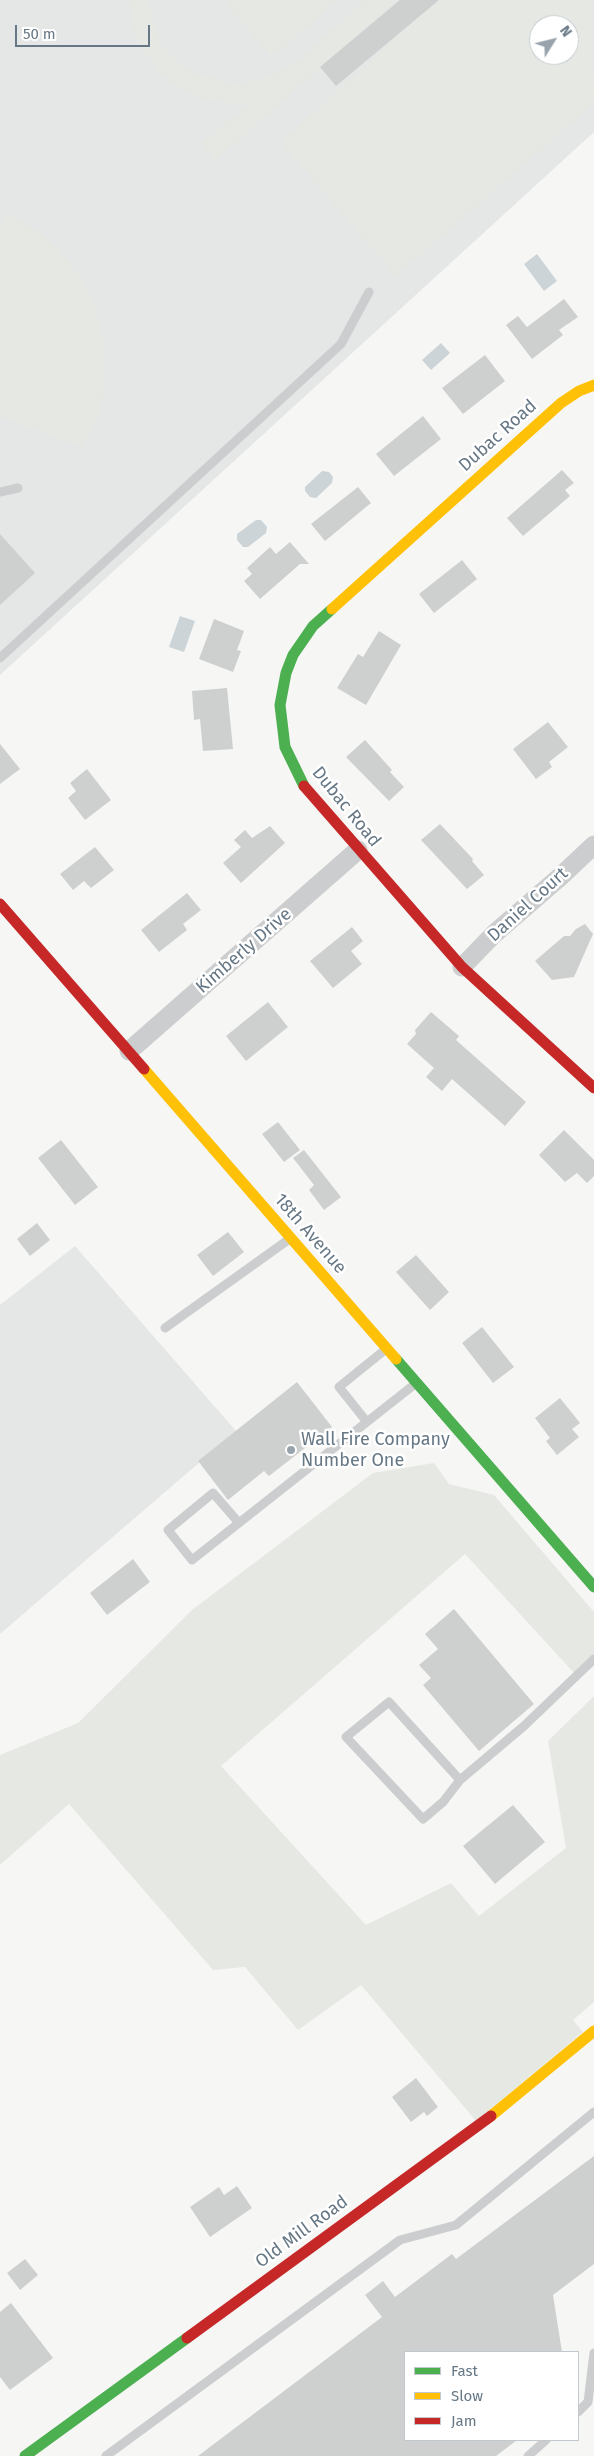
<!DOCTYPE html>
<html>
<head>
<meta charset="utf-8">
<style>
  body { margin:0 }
  #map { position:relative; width:594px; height:2456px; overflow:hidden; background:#f6f6f5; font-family:"Fira Sans",sans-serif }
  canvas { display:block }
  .legend { position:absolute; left:404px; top:2351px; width:175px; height:90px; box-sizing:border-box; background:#fff; border:1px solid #c2c9ce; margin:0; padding:6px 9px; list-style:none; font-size:15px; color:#667785 }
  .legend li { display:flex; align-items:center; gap:10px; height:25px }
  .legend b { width:25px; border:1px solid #c2c9ce }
  .north { position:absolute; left:529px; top:15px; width:50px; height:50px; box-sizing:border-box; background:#fff; border:1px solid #c2c9ce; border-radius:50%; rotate:54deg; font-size:14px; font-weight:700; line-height:20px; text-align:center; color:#667785 }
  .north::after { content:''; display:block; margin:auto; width:18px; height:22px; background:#98a3ac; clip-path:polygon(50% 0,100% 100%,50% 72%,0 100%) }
  .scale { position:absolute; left:15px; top:25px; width:135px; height:22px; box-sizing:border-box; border:2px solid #667785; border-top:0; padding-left:6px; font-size:15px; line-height:18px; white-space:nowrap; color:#667785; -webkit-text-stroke:4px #fff; paint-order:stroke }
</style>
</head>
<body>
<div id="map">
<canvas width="594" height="2456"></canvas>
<ul class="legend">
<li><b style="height:6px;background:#4caf50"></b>Fast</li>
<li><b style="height:6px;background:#ffc107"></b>Slow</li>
<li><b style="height:6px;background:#c62828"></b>Jam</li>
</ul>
<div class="north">N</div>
<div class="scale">50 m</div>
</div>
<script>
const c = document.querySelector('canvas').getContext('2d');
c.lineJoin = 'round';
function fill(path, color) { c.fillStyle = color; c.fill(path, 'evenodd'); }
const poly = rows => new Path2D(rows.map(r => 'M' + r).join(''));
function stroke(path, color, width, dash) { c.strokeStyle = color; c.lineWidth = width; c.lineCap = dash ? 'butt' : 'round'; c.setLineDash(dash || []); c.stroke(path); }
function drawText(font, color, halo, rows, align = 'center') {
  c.font = font + ' "Fira Sans",sans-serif'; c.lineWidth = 5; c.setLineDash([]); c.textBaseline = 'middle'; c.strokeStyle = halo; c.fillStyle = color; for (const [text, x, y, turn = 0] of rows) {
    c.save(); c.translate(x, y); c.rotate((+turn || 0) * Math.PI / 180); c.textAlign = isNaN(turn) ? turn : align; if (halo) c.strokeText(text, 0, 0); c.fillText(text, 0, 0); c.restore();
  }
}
const built = poly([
  [0,0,594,0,594,132,0,675],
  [539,25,569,25,569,55,539,55],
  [75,1246,236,1431,0,1634,0,1305]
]);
const green = poly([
  [129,0,149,0,155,28,162,46,177,60,192,73,231,83,250,82,271,76,291,66,366,0,397,0,216,160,202,143,250,103,225,103,189,95,160,73,136,39],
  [223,0,339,0,272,57],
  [438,0,592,0,594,103,396,276,281,142],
  [539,25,569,25,569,55,539,55],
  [7,214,39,232,53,244,77,272,94,305,105,346,104,388,100,409,84,448,0,416,0,225],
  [434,1463,449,1484,494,1495,594,1612,594,1655,574,1673,465,1554,221,1766,366,1925,451,1883,479,1916,566,1848,548,1741,594,1696,594,2002,573,2020,583,2032,476,2121,361,1985,298,2030,245,1967,213,1970,69,1804,0,1865,0,1755,78,1723,192,1610,373,1473]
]);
const water = poly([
  [537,254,557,281,544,291,524,264],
  [441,343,450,353,431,370,422,360],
  [322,471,329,472,333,477,332,483,316,498,310,497,305,491,305,487],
  [256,520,261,520,267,527,266,533,248,547,243,547,237,540,237,534],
  [180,616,195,621,184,652,169,647]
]);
const building = poly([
  [400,0,439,0,336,86,320,67],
  [564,299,578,317,559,330,563,335,532,359,506,325,518,316,527,327],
  [485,355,505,381,463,414,442,388],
  [423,416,441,439,394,476,376,454],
  [562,470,574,483,565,490,570,496,523,536,507,518],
  [358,487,371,503,325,541,311,524],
  [0,534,35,573,0,605],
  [290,542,309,564,300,564,260,599,244,581,252,574,247,568,270,547,276,554],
  [462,560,477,579,434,613,419,594],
  [214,619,244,631,237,650,241,651,233,672,199,659],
  [379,631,401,645,366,705,337,688,358,654,363,657],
  [227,688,233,749,203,751,200,719,194,720,192,691],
  [548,722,568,747,549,762,552,767,536,779,513,749],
  [365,740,392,770,390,772,404,787,389,801,346,757],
  [0,744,20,769,0,784],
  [87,769,111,800,85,820,68,798,76,791,70,783],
  [440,824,473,859,472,861,484,875,467,889,421,840],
  [270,826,285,843,241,883,223,863,241,847,234,840,245,830,252,838],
  [95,847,114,870,91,888,84,881,73,890,60,874],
  [187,893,201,910,183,924,187,930,159,952,141,930],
  [585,924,593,934,574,977,552,980,535,961,564,936,570,936,576,929],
  [352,927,363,941,351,951,362,964,333,988,310,961],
  [268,1002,288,1027,246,1061,226,1036],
  [431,1012,459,1036,456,1040,526,1102,505,1126,452,1079,442,1091,426,1077,434,1068,407,1044,416,1034,415,1030],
  [278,1122,300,1150,284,1162,262,1134],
  [564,1130,594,1160,594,1176,587,1183,577,1173,565,1182,539,1155],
  [61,1140,98,1187,75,1205,38,1158],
  [304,1150,341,1197,324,1210,309,1190,314,1185,293,1158],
  [37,1223,50,1240,30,1256,17,1239],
  [228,1232,244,1252,213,1276,197,1255],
  [416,1255,449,1292,430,1310,396,1272],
  [482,1327,514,1367,493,1383,462,1343],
  [297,1382,332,1427,269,1476,264,1471,228,1500,198,1461],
  [560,1398,580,1423,572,1429,579,1437,557,1455,546,1441,550,1438,535,1418],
  [133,1559,150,1582,107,1615,90,1593],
  [454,1609,534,1704,479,1751,423,1685,431,1678,419,1665,438,1649,425,1634],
  [513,1805,545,1842,495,1884,463,1846],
  [416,2078,438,2107,427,2116,424,2112,411,2122,392,2097],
  [594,2156,594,2264,553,2295,562,2352,405,2352,405,2440,517,2440,496,2456,198,2456,382,2317,365,2295,383,2281,395,2297,452,2254,456,2259],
  [237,2186,252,2208,210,2237,190,2207,219,2187,224,2195],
  [25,2259,38,2275,20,2290,7,2273],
  [11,2303,53,2358,10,2390,0,2377,0,2312]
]);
const lane = poly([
  [0,492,18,488],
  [0,658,341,344,369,292],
  [165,1328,288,1240],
  [367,1422,339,1387,386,1349],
  [239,1523,213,1493,168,1530,192,1560,415,1384],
  [460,1780,389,1702,346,1737,423,1819,443,1802,460,1780,524,1726,594,1659],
  [578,2412,588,2402,594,2353],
  [106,2456,400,2240,456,2225,594,2112],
  [528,2456,546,2440]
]);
const street = poly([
  [462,967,494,934,561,876,594,845],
  [129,1051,358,850]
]);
const fast = poly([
  [304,786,285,747,280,705,286,673,293,655,313,626,332,609],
  [396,1359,594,1587],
  [25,2456,187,2338]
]);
const slow = poly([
  [332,609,561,403,579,391,594,385],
  [144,1069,396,1359],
  [491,2116,594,2031]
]);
const jam = poly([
  [304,786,462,967,594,1088],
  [0,904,144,1069],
  [187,2338,491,2116]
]);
const markers = [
  [291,1450,5,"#98a3ac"]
];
const streetNames = [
  ["Dubac Road",498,436,-42],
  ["Dubac Road",346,807,51],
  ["Daniel Court",528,905,-42],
  ["Kimberly Drive",244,951,-41],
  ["18th Avenue",310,1234,49],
  ["Old Mill Road",302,2232,-36]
];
const poiNames = [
  ["Wall Fire Company",301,1440],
  ["Number One",301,1461]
];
fill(built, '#e5e6e6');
fill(green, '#e6e9e3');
fill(water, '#ccd4d7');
fill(building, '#ced0d0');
stroke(lane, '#cccdce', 9);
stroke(street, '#cccdce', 19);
stroke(fast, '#4caf50', 11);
stroke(slow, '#ffc107', 11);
stroke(jam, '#c62828', 11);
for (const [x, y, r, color] of markers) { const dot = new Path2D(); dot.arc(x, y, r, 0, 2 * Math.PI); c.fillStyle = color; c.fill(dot); stroke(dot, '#fff', 2); }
drawText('18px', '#667785', '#fff', streetNames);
drawText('18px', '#667785', '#fff', poiNames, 'left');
</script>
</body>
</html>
